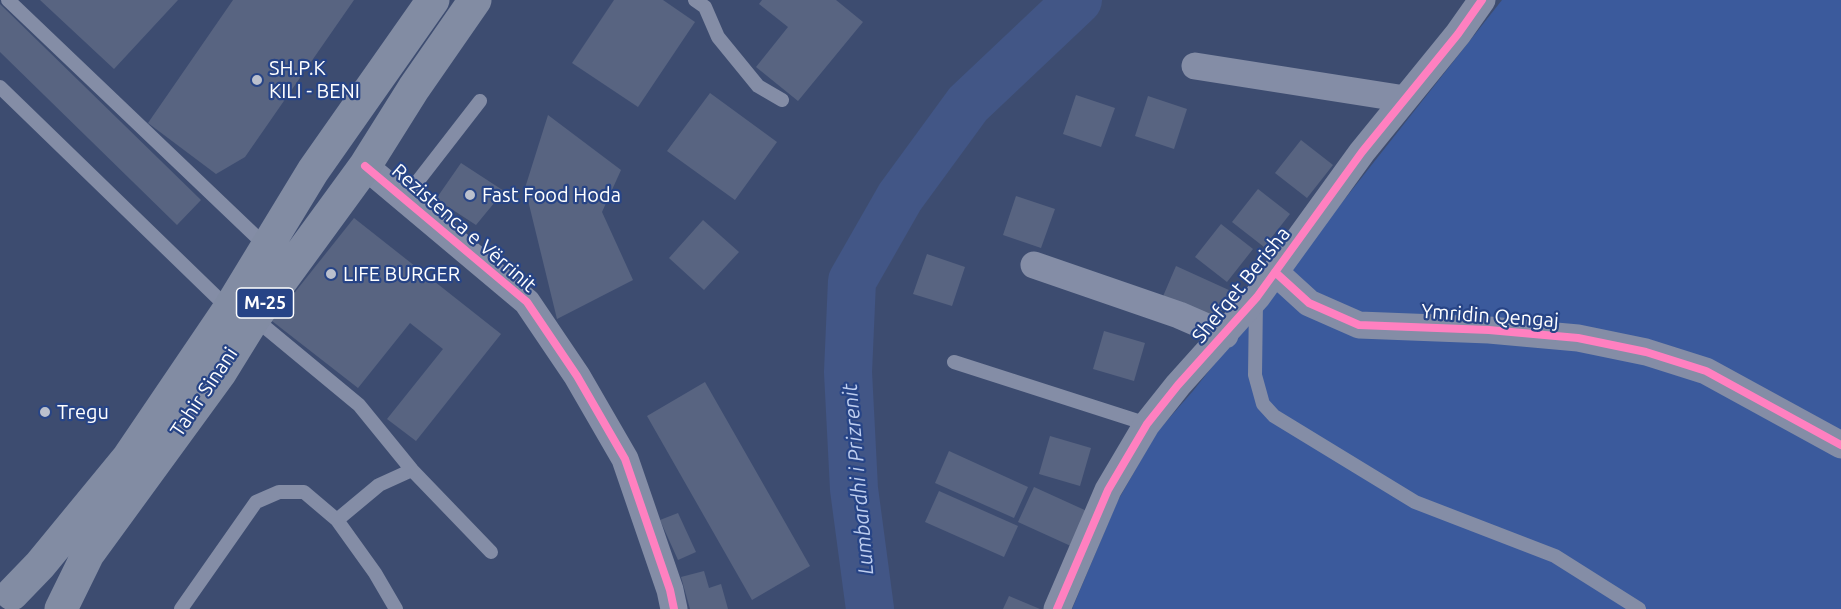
<!DOCTYPE html>
<html>
<head>
<meta charset="utf-8">
<style>
  body { margin:0 }
  canvas { display:block; background:#3d4c70 }
</style>
</head>
<body>
<canvas width="1841" height="609"></canvas>
<script>
const c = document.querySelector('canvas').getContext('2d');
c.lineJoin = 'round';
function fill(path, color) { c.fillStyle = color; c.fill(path, 'evenodd'); }
const poly = rows => new Path2D(rows.map(r => 'M' + r).join(''));
function stroke(path, color, width, dash) { c.strokeStyle = color; c.lineWidth = width; c.lineCap = dash ? 'butt' : 'round'; c.setLineDash(dash || []); c.stroke(path); }
function drawText(font, color, halo, rows, align = 'center') {
  c.font = font + ' Ubuntu,sans-serif'; c.lineWidth = 4.5; c.setLineDash([]); c.textBaseline = 'middle'; c.strokeStyle = halo; c.fillStyle = color; for (const [text, x, y, turn = 0] of rows) {
    c.save(); c.translate(x, y); c.rotate((+turn || 0) * Math.PI / 180); c.textAlign = isNaN(turn) ? turn : align; if (halo) c.strokeText(text, 0, 0); c.fillText(text, 0, 0); c.restore();
  }
}
const green = poly([
  [1502,0,1841,0,1841,609,1072,609,1117,502,1157,432,1193,391]
]);
const river = poly([
  [870,609,854,489,848,372,852,281,900,197,968,104,1078,0]
]);
const building = poly([
  [40,0,178,0,114,69],
  [233,0,354,0,245,157,216,174,148,123],
  [614,0,663,0,695,22,638,107,572,63],
  [762,0,836,0,863,22,798,101,756,67,788,27,759,4],
  [0,4,201,200,177,225,0,52],
  [710,93,777,142,735,200,667,151],
  [1076,95,1115,108,1101,147,1063,134],
  [1148,96,1187,109,1174,149,1135,136],
  [548,115,621,170,602,212,633,280,557,319,525,188],
  [1301,140,1333,165,1307,198,1275,173],
  [461,163,504,191,476,225,436,199],
  [1258,189,1290,214,1264,247,1232,222],
  [1016,196,1055,209,1041,248,1003,235],
  [354,218,501,334,416,441,387,419,443,349,410,323,358,388,272,321],
  [703,220,739,252,704,290,669,258],
  [1221,224,1253,249,1227,282,1195,257],
  [927,254,965,267,952,306,913,294],
  [1176,266,1231,291,1215,325,1161,301],
  [1104,331,1145,343,1134,381,1093,369],
  [705,382,810,566,752,600,647,416],
  [1050,436,1091,448,1080,486,1039,474],
  [949,451,1028,487,1014,518,935,483],
  [1034,487,1089,512,1073,547,1018,522],
  [939,491,1018,526,1004,557,925,522],
  [678,513,696,552,678,560,660,520],
  [704,571,709,588,721,584,728,609,690,609,681,577],
  [1009,596,1040,609,1003,609]
]);
const service = poly([
  [8,0,267,247],
  [695,0,705,7,718,37,758,86,782,100],
  [0,87,229,309],
  [404,199,480,101],
  [1256,301,1255,375,1263,404,1274,416,1415,502,1555,556,1639,609],
  [254,318,359,405,412,470,491,552],
  [954,362,1147,424],
  [337,520,379,485,412,470],
  [181,609,256,502,279,492,304,492,337,520,375,573,396,609]
]);
const minor = poly([
  [1195,66,1405,99],
  [365,166,527,302,577,376,625,459,670,590,674,609],
  [1034,265,1179,315,1225,335],
  [1275,272,1309,303,1359,325,1489,330,1578,338,1646,352,1706,371,1841,445],
  [1057,609,1108,490,1147,424,1178,385,1257,297,1362,152,1458,34,1482,0]
]);
const primary = poly([
  [12,594,40,565,128,458,229,309,313,171,433,0],
  [61,609,88,554,220,373,254,318,365,166,414,88,475,0]
]);
const cycleway = poly([
  [365,166,527,302,577,376,625,459,670,590,674,609],
  [1275,272,1309,303,1359,325,1489,330,1578,338,1646,352,1706,371,1841,445],
  [1057,609,1108,490,1147,424,1178,385,1257,297,1362,152,1458,34,1482,0]
]);
const markers = [
  [257,80,6,"#bbc0cd"],
  [470,195,6,"#bbc0cd"],
  [331,274,6,"#bbc0cd"],
  [45,412,6,"#bbc0cd"]
];
const shields = [
  [265,303,57]
];
const shieldNames = [
  ["M-25",265,303]
];
const poiNames = [
  ["SH.P.K",269,68],
  ["KILI - BENI",269,91],
  ["Fast Food Hoda",482,195],
  ["LIFE BURGER",343,274],
  ["Tregu",57,412]
];
const streetNames = [
  ["Rezistenca e Vërrinit",464,228,41],
  ["Shefqet Berisha",1241,285,-51],
  ["Ymridin Qengaj",1490,316,4],
  ["Tahir Sinani",204,392,-56]
];
const waterNames = [
  ["Lumbardhi i Prizrenit",858,479,-95]
];
fill(green, '#3b5a9c');
stroke(river, '#425686', 48);
fill(building, '#586481');
stroke(service, '#848da6', 14);
stroke(minor, '#848da6', 27);
stroke(primary, '#828ca3', 33);
stroke(cycleway, '#ff80c0', 8);
for (const [x, y, r, color] of markers) { const dot = new Path2D(); dot.arc(x, y, r, 0, 2 * Math.PI); c.fillStyle = color; c.fill(dot); stroke(dot, '#274486', 2); }
for (const [x, y, w] of shields) { const box = new Path2D(); box.roundRect(x - w / 2, y - 15, w, 30, 4.5); c.fillStyle = '#274486'; c.fill(box); stroke(box, '#fff', 1.5); }
drawText('bold 18px', '#fff', null, shieldNames);
drawText('20px', '#fff', '#274486', poiNames, 'left');
drawText('20px', '#fff', '#274486', streetNames);
drawText('italic 21px', '#becef0', '#274486', waterNames);
</script>
</body>
</html>
